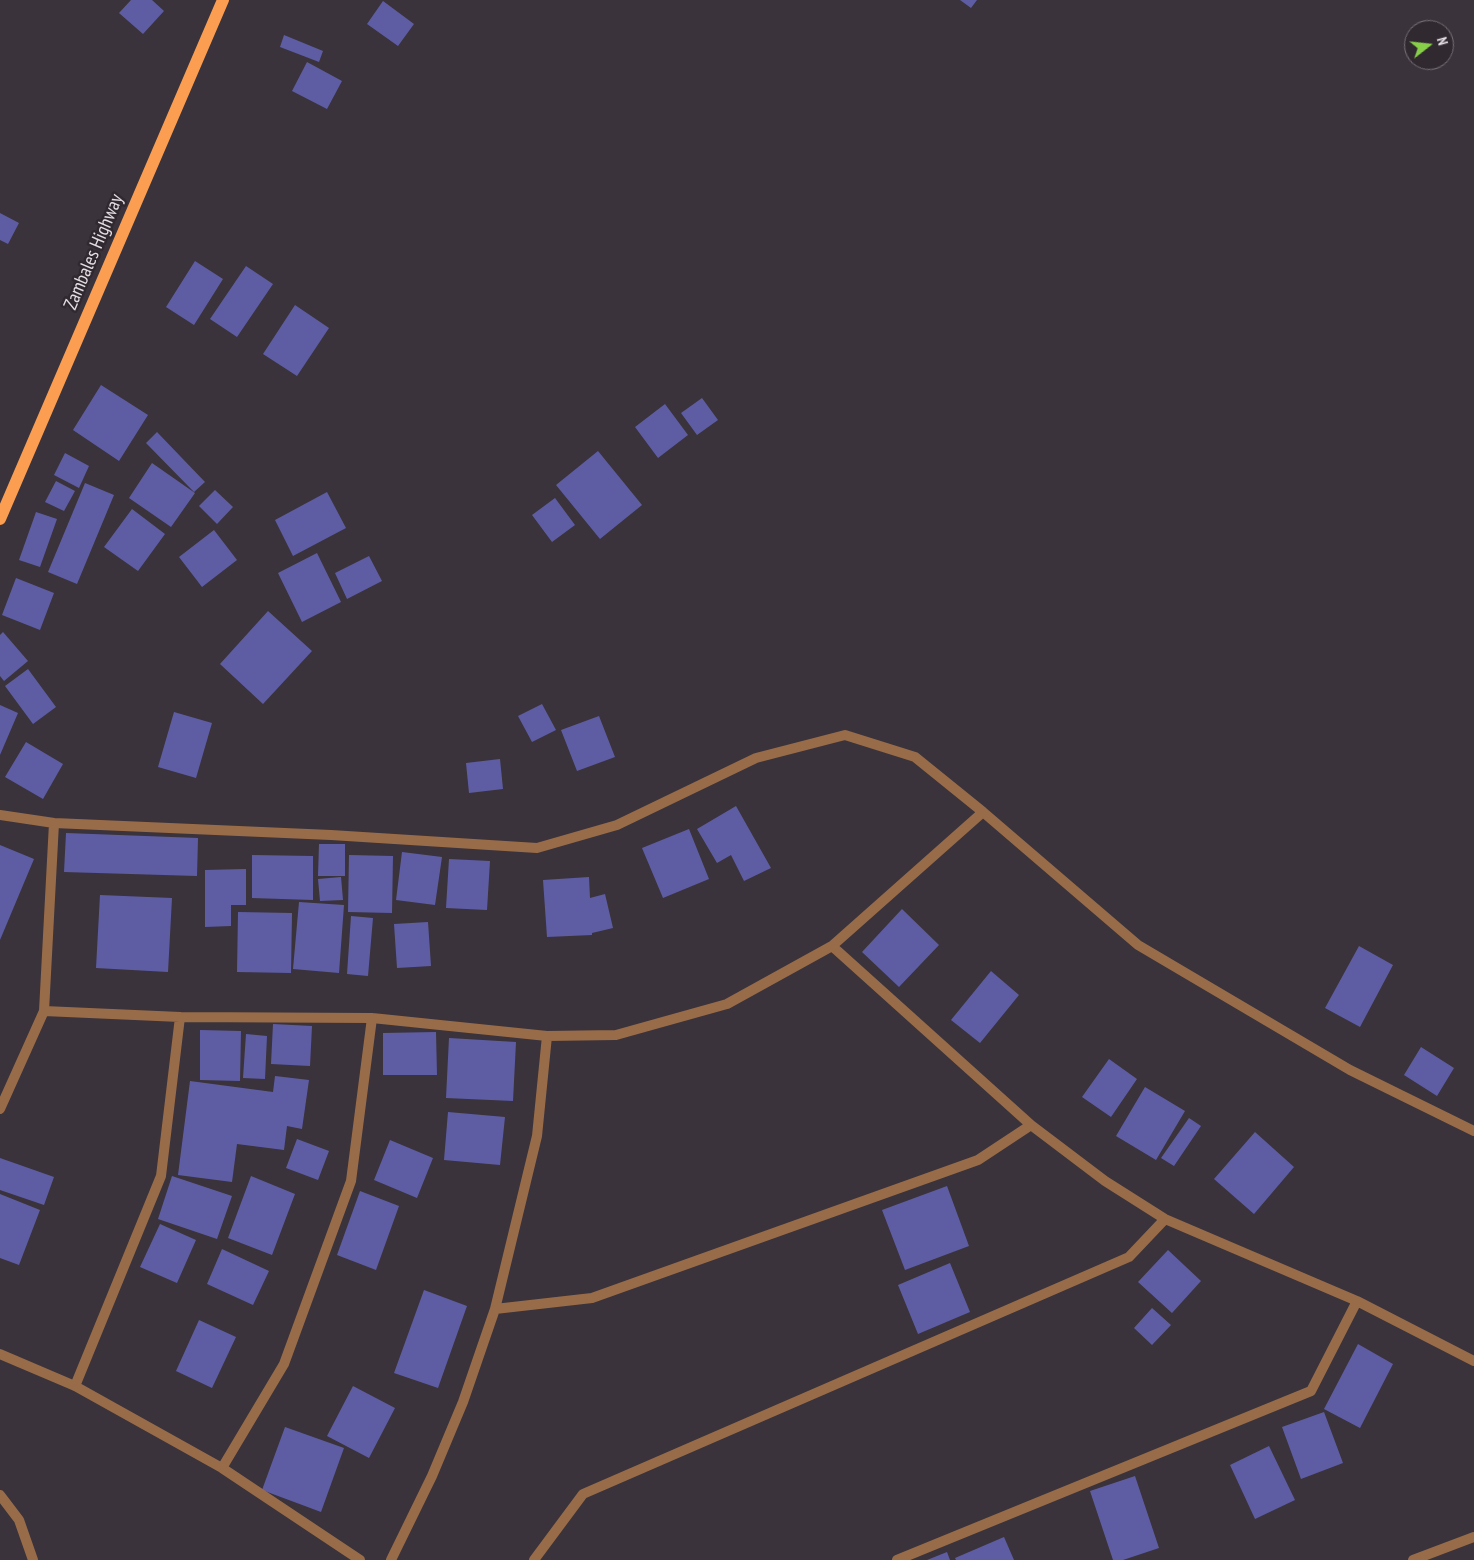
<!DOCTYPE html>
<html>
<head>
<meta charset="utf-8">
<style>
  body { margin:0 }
  #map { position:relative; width:1474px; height:1560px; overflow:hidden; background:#3a333b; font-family:"PT Sans Narrow",sans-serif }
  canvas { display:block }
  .north { position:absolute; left:1404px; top:20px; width:50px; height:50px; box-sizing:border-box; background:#302930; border:1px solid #787178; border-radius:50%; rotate:74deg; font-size:14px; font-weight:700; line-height:20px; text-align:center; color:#e3dee3 }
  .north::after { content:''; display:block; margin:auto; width:18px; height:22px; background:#88cf49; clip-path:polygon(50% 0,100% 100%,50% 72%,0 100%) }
</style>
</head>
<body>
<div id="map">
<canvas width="1474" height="1560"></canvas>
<div class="north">N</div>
</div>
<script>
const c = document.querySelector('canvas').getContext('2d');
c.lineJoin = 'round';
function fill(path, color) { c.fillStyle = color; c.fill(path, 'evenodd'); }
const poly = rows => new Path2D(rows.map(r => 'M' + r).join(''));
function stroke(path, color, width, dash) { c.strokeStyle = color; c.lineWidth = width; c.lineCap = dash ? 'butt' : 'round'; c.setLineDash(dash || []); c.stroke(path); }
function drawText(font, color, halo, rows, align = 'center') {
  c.font = font + ' "PT Sans Narrow",sans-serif'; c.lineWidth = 5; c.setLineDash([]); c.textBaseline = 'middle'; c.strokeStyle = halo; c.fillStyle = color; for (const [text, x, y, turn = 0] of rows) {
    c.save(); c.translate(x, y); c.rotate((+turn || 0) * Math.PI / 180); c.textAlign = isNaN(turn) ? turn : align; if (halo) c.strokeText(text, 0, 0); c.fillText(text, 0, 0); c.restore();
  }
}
const building = poly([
  [131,0,152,0,164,11,143,34,119,13],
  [960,0,977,0,971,8],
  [383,1,414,24,398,46,367,24],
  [284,35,323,51,319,62,280,47],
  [307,62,342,81,327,109,292,91],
  [0,213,19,223,8,244,0,240],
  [195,261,223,279,194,325,166,307],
  [246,266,273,284,237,337,210,319],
  [295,305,329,328,297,376,263,354],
  [101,385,148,415,119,461,73,430],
  [702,398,718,420,697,435,681,413],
  [665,404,688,435,658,458,635,427],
  [157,432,205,482,194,492,146,443],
  [598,451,642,505,600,539,556,485],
  [65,453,89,466,79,488,54,475],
  [152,463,195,493,171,527,129,498],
  [56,481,75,491,64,511,45,502],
  [85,483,114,495,77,584,48,572],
  [215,490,233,507,217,524,199,506],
  [327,492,346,528,293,556,275,520],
  [555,498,575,525,552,542,532,515],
  [132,509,165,534,138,571,104,547],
  [36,512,57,519,40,567,19,560],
  [214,530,237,560,202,587,179,557],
  [317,553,341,602,302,622,278,573],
  [369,556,382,581,347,599,335,573],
  [16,578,54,593,40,630,2,615],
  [268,611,312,651,263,704,220,664],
  [3,632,28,661,4,681,0,676,0,635],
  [28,669,56,707,33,724,5,686],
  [542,704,556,730,532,742,518,716],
  [0,705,18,713,0,755],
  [174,712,212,723,196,778,158,767],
  [599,716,615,757,577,771,561,730],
  [26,742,63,764,43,799,5,777],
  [500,759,503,789,469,793,466,763],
  [736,806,771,868,744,881,731,855,717,863,697,829],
  [689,829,709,879,663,898,642,848],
  [66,833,198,838,197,876,64,872],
  [319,844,345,844,345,876,318,876],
  [0,845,34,859,0,940],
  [402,852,442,857,435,905,396,900],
  [252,855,313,856,313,900,252,898],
  [349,855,393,856,392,913,348,912],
  [449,859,490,861,487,910,446,908],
  [246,869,246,905,231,905,231,926,205,927,205,870],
  [341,877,343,900,320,901,318,879],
  [589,877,590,898,605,894,613,928,592,933,592,935,547,937,543,880],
  [100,895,172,898,168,972,96,968],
  [299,902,344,905,339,973,293,969],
  [902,909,939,945,899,987,862,952],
  [238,912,292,913,291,973,237,972],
  [351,916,373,918,368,976,347,974],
  [428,922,431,966,397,968,394,924],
  [1359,946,1393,965,1360,1027,1325,1008],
  [991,971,1019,995,980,1043,951,1020],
  [273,1024,312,1026,310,1066,271,1064],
  [200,1030,241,1031,240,1081,200,1080],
  [436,1032,437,1075,383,1075,383,1033],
  [246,1034,267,1036,265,1079,243,1078],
  [449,1038,516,1042,513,1101,446,1098],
  [1421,1047,1454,1068,1437,1096,1404,1075],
  [1109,1059,1137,1079,1111,1117,1082,1097],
  [275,1076,309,1080,302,1129,287,1126,284,1150,237,1144,232,1182,178,1175,190,1081,273,1092],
  [1145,1087,1185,1111,1156,1160,1116,1136],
  [448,1112,505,1117,500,1165,444,1160],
  [1189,1118,1201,1126,1174,1166,1161,1158],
  [1255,1132,1294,1167,1254,1214,1214,1179],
  [297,1139,329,1151,318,1180,286,1168],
  [390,1140,433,1158,417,1198,374,1180],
  [0,1158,54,1177,44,1205,0,1190],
  [172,1176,232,1196,217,1239,158,1219],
  [251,1176,295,1194,272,1255,228,1238],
  [947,1186,969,1246,905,1270,882,1210],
  [360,1191,399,1206,376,1270,337,1255],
  [0,1194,40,1210,19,1265,0,1258],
  [160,1224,196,1240,177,1283,140,1267],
  [222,1249,269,1271,253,1305,207,1284],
  [1168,1250,1201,1281,1172,1313,1138,1282],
  [950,1263,970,1312,918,1334,898,1285],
  [424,1290,467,1306,438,1388,394,1373],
  [1152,1308,1171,1325,1152,1345,1134,1328],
  [199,1320,236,1337,212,1388,176,1371],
  [1358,1344,1393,1364,1360,1428,1324,1409],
  [353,1386,395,1408,369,1458,327,1436],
  [1324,1412,1343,1463,1301,1479,1282,1427],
  [285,1427,344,1448,321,1512,262,1490],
  [1269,1446,1295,1500,1255,1519,1230,1465],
  [1135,1476,1159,1548,1123,1560,1113,1560,1090,1491],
  [1004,1537,1014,1560,956,1560,955,1558],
  [947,1552,950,1560,927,1560]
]);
const street = poly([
  [0,815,54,823,331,835,537,848,617,825,756,758,845,735,915,757,983,812,1138,945,1350,1070,1474,1131],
  [832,946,1031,1125,1105,1181,1165,1219,1357,1301,1474,1361],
  [44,1011,180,1017,372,1018,547,1036,616,1035,727,1004,832,946,983,812],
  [0,1109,44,1011,54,823],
  [495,1309,592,1298,978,1160,1031,1125],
  [0,1354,75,1386,222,1468,360,1560],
  [75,1386,161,1176,180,1017],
  [222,1468,284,1364,351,1181,372,1018],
  [0,1495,19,1520,33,1560],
  [391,1560,432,1476,463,1402,495,1309,537,1136,547,1036],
  [534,1560,583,1494,1129,1257,1165,1219],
  [897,1560,1311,1391,1357,1301],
  [1413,1560,1474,1537]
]);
const primary = poly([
  [0,519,223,0]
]);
const streetNames = [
  ["Zambales Highway",94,252,-67]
];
fill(building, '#5e5da4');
stroke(street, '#996c49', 10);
stroke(primary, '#fb9e51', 12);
drawText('19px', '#e3dee3', '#302930', streetNames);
</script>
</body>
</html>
